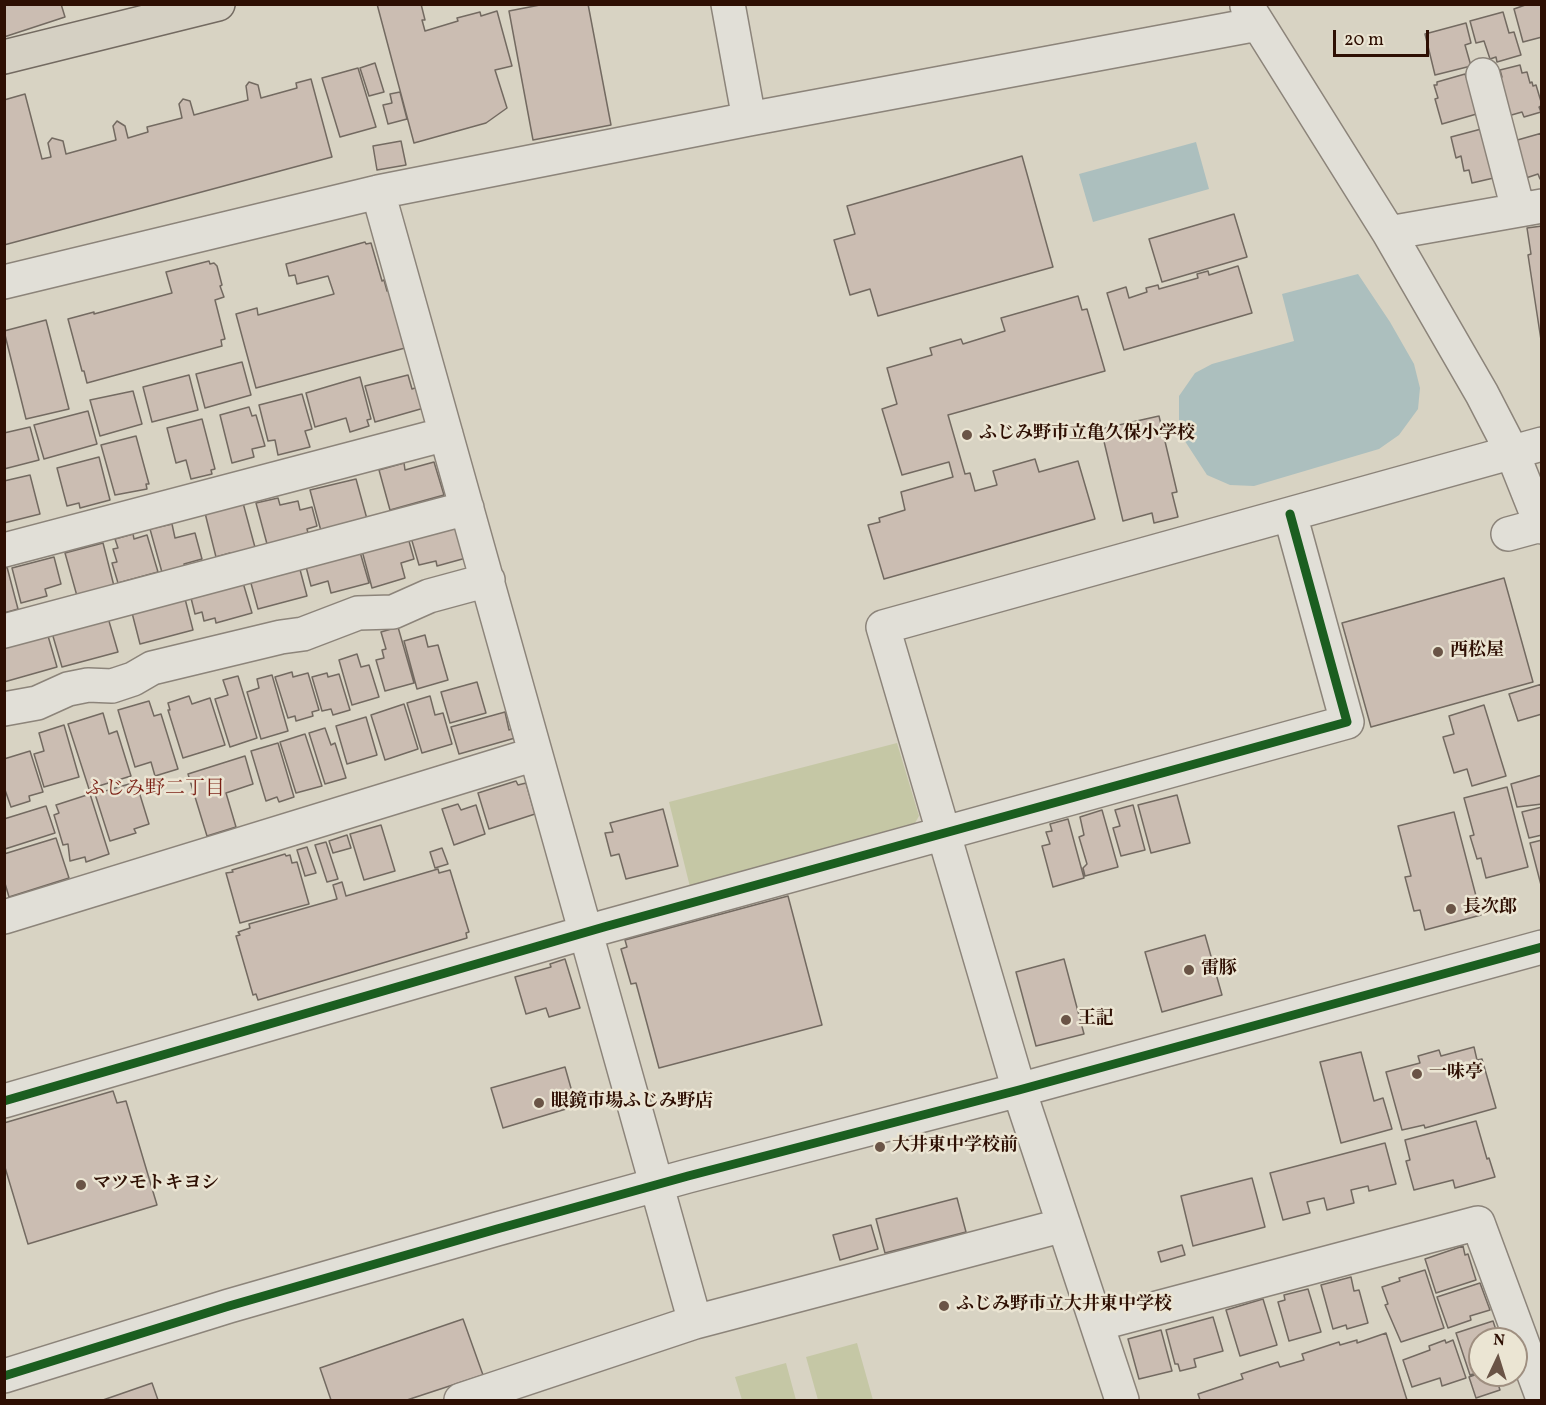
<!DOCTYPE html>
<html>
<head>
<meta charset="utf-8">
<style>
  body { margin:0 }
  #map { position:relative; width:1546px; height:1405px; overflow:hidden; background:#d8d3c3; font-family:Vollkorn,serif }
  canvas { display:block }
  .frame { position:absolute; inset:0; border:6px solid #2e0f03; pointer-events:none }
  .north { position:absolute; left:1468px; top:1327px; width:60px; height:60px; box-sizing:border-box; background:#ebe5d3; border:2px solid #9f8f80; border-radius:50%; rotate:4deg; font-size:16px; font-weight:700; line-height:24px; text-align:center; color:#2e0f03 }
  .north::after { content:''; display:block; margin:auto; width:21px; height:27px; background:#6a5446; clip-path:polygon(50% 0,100% 100%,50% 72%,0 100%) }
  .scale { position:absolute; left:1333px; top:30px; width:96px; height:27px; box-sizing:border-box; border:3px solid #2e0f03; border-top:0; padding-left:8px; font-size:18px; line-height:21px; white-space:nowrap; color:#2e0f03; -webkit-text-stroke:4px #ebe5d3; paint-order:stroke }
</style>
</head>
<body>
<div id="map">
<canvas width="1546" height="1405"></canvas>
<div class="frame"></div>
<div class="north">N</div>
<div class="scale">20 m</div>
</div>
<script>
const c = document.querySelector('canvas').getContext('2d');
c.lineJoin = 'round';
function fill(path, color) { c.fillStyle = color; c.fill(path, 'evenodd'); }
const poly = rows => new Path2D(rows.map(r => 'M' + r).join(''));
function stroke(path, color, width, dash) { c.strokeStyle = color; c.lineWidth = width; c.lineCap = dash ? 'butt' : 'round'; c.setLineDash(dash || []); c.stroke(path); }
function drawText(font, color, halo, rows, align = 'center') {
  c.font = font + ' Vollkorn,"Noto Serif JP",serif'; c.lineWidth = 5; c.setLineDash([]); c.textBaseline = 'middle'; c.strokeStyle = halo; c.fillStyle = color; for (const [text, x, y, turn = 0] of rows) {
    c.save(); c.translate(x, y); c.rotate((+turn || 0) * Math.PI / 180); c.textAlign = isNaN(turn) ? turn : align; if (halo) c.strokeText(text, 0, 0); c.fillText(text, 0, 0); c.restore();
  }
}
const green = poly([
  [897,743,919,816,912,828,691,891,669,802],
  [857,1343,873,1400,818,1400,806,1357],
  [786,1363,796,1400,742,1400,735,1377]
]);
const water = poly([
  [1196,142,1209,189,1093,222,1079,174],
  [1358,274,1390,322,1414,364,1420,388,1418,409,1399,435,1379,449,1254,486,1230,485,1207,475,1179,432,1179,396,1195,373,1212,364,1294,341,1282,294]
]);
const building = poly([
  [4,4,61,4,65,17,4,37,4,4],
  [377,4,421,4,425,20,422,20,425,31,458,21,457,18,480,12,481,16,497,11,512,66,495,70,507,108,486,123,414,143,377,4],
  [545,4,588,4,611,125,533,140,509,11,545,4],
  [1528,4,1542,4,1542,37,1523,42,1514,9,1528,4],
  [1503,12,1509,33,1514,32,1521,55,1497,62,1496,57,1490,59,1484,41,1476,43,1470,21,1503,12],
  [1466,23,1471,43,1465,45,1471,66,1435,75,1425,34,1466,23],
  [375,63,384,92,369,96,360,68,375,63],
  [1520,65,1522,73,1527,72,1530,83,1532,82,1533,86,1536,85,1542,105,1539,107,1541,112,1524,117,1522,112,1508,116,1498,79,1502,77,1500,70,1520,65],
  [358,68,376,127,340,137,322,78,358,68],
  [1465,74,1466,77,1470,76,1480,113,1442,124,1435,99,1438,98,1434,85,1437,85,1437,82,1465,74],
  [311,79,332,157,4,245,4,100,25,94,42,159,51,157,48,143,52,138,63,141,66,154,116,140,113,126,117,121,125,126,128,138,148,132,147,127,182,118,179,104,183,99,190,101,194,115,248,100,246,86,249,82,258,85,261,98,297,88,296,83,311,79],
  [400,92,407,119,388,124,383,105,392,103,390,94,400,92],
  [1485,128,1498,177,1472,183,1469,170,1464,171,1461,156,1456,158,1451,137,1485,128],
  [1542,133,1542,178,1540,179,1538,174,1526,178,1514,141,1542,133],
  [401,141,406,165,377,170,373,146,401,141],
  [1022,156,1053,267,878,316,870,289,850,295,834,240,855,234,847,206,1022,156],
  [1234,214,1247,257,1162,282,1149,239,1234,214],
  [1542,226,1542,340,1541,340,1528,255,1531,254,1527,228,1542,226],
  [365,242,366,244,371,243,382,281,384,280,387,291,389,290,405,348,256,388,236,314,257,308,258,315,334,294,328,276,297,284,295,275,289,276,286,264,365,242],
  [209,261,210,264,214,263,217,266,222,285,220,286,224,297,215,300,225,339,221,340,222,346,87,383,84,371,82,371,68,319,94,312,94,314,172,293,166,272,209,261],
  [1238,266,1252,313,1124,350,1107,293,1126,287,1129,298,1147,292,1146,288,1158,285,1159,289,1198,278,1197,274,1208,271,1209,275,1238,266],
  [1078,296,1082,310,1087,309,1105,371,948,415,965,474,970,473,975,491,997,485,993,471,1035,459,1039,472,1078,461,1095,519,884,579,868,525,880,522,879,518,905,510,901,492,953,477,949,462,902,475,882,409,897,404,887,368,932,355,930,348,961,339,963,344,1005,331,1001,318,1078,296],
  [46,320,69,409,26,419,4,331,46,320],
  [242,362,251,395,205,408,196,374,242,362],
  [189,375,198,410,152,422,143,387,189,375],
  [408,375,412,389,418,387,424,408,375,422,365,386,408,375],
  [360,377,371,419,367,420,369,426,350,432,346,418,315,427,306,393,360,377],
  [133,391,142,424,100,436,90,400,133,391],
  [302,394,312,429,305,431,310,447,278,455,275,440,268,441,259,405,302,394],
  [249,407,252,416,256,415,265,446,252,449,254,457,232,463,220,415,249,407],
  [88,411,97,444,44,459,34,425,88,411],
  [1159,416,1177,492,1172,493,1178,517,1154,523,1152,513,1123,521,1101,429,1159,416],
  [202,419,215,469,211,470,212,474,191,479,186,460,176,463,167,428,202,419],
  [30,427,39,460,4,469,4,433,30,427],
  [136,436,149,484,146,484,147,489,115,495,101,445,136,436],
  [99,457,110,500,80,508,79,503,67,506,57,468,99,457],
  [434,462,444,495,390,510,379,470,404,463,405,470,434,462],
  [30,475,40,514,4,523,4,481,30,475],
  [356,479,367,519,321,531,310,490,356,479],
  [278,498,280,505,298,501,300,510,312,507,317,526,307,529,308,533,267,544,256,503,278,498],
  [243,503,256,551,232,558,230,553,216,557,205,513,243,503],
  [455,522,466,558,437,566,436,561,419,565,410,534,455,522],
  [172,524,175,538,195,533,202,559,184,564,185,570,163,576,150,529,172,524],
  [133,534,134,539,147,535,158,572,118,583,112,563,117,562,113,549,118,548,115,539,133,534],
  [407,534,414,559,401,563,405,578,372,588,361,547,407,534],
  [103,543,114,586,77,596,65,553,103,543],
  [358,545,369,583,331,593,328,581,311,586,304,559,358,545],
  [54,557,61,584,45,589,47,596,21,603,12,568,54,557],
  [298,562,307,596,258,609,249,576,298,562],
  [7,567,18,609,4,613,4,568,7,567],
  [241,576,252,613,216,623,215,618,204,621,202,612,195,614,189,590,241,576],
  [1504,578,1533,682,1371,727,1342,623,1504,578],
  [183,591,193,630,140,644,130,605,183,591],
  [106,611,118,652,62,667,50,626,106,611],
  [398,627,414,683,385,691,376,660,384,658,382,650,386,649,381,632,398,627],
  [46,629,57,667,4,682,4,640,46,629],
  [425,635,428,647,438,645,448,680,417,689,404,641,425,635],
  [357,654,361,667,369,665,379,697,352,705,339,660,357,654],
  [292,672,293,677,308,673,319,710,312,712,313,716,296,721,295,716,288,718,275,677,292,672],
  [327,673,328,677,339,674,350,710,333,715,331,709,322,711,312,677,327,673],
  [272,675,288,731,261,739,247,692,259,688,257,679,272,675],
  [238,676,257,738,230,747,215,699,228,695,223,680,238,676],
  [477,682,486,713,450,723,441,692,477,682],
  [1542,684,1542,714,1518,721,1509,694,1542,684],
  [189,696,192,704,210,698,225,745,183,758,168,710,170,710,168,703,189,696],
  [430,696,435,715,443,713,452,744,422,753,407,703,430,696],
  [149,701,154,716,161,714,178,769,155,776,151,762,135,767,118,710,149,701],
  [404,704,418,749,385,760,371,715,404,704],
  [1484,705,1506,776,1472,786,1467,769,1454,773,1443,737,1454,734,1449,716,1484,705],
  [505,712,509,730,512,729,515,738,459,754,451,727,505,712],
  [103,713,109,734,117,731,131,776,89,789,68,724,103,713],
  [366,717,377,755,347,764,336,726,366,717],
  [64,725,79,777,44,787,34,754,44,751,39,733,64,725],
  [325,728,331,745,335,743,346,778,325,784,309,733,325,728],
  [305,734,322,786,296,793,280,742,305,734],
  [278,743,294,797,279,802,277,797,266,801,251,751,278,743],
  [30,751,43,792,29,796,30,801,11,807,4,787,4,759,30,751],
  [245,756,253,784,226,793,236,827,207,836,188,774,245,756],
  [1542,775,1542,804,1517,807,1511,784,1542,775],
  [516,781,518,785,526,783,535,814,489,829,478,793,516,781],
  [136,782,149,824,134,829,136,833,110,841,95,794,136,782],
  [1507,787,1528,867,1486,878,1481,858,1477,859,1470,836,1474,835,1464,798,1507,787],
  [90,794,109,854,86,862,85,857,70,861,68,844,63,845,54,815,59,813,56,805,90,794],
  [1177,795,1190,843,1151,853,1138,805,1177,795],
  [458,804,461,810,476,805,485,834,454,845,442,809,458,804],
  [1133,805,1145,850,1121,856,1113,828,1120,826,1115,810,1133,805],
  [46,806,55,833,5,849,4,819,46,806],
  [1542,807,1542,835,1529,838,1522,812,1542,807],
  [663,809,678,866,626,879,619,854,611,856,605,833,613,832,610,823,663,809],
  [1102,810,1118,867,1085,876,1083,868,1087,864,1079,837,1084,835,1080,817,1102,810],
  [1454,812,1481,915,1425,930,1420,910,1414,911,1405,877,1411,876,1398,826,1454,812],
  [1068,819,1084,878,1053,887,1042,846,1050,844,1046,832,1052,831,1050,824,1068,819],
  [381,825,395,871,364,880,350,834,381,825],
  [347,835,351,848,333,853,329,841,347,835],
  [56,838,69,878,9,897,4,880,4,854,56,838],
  [1542,840,1542,885,1541,885,1530,843,1542,840],
  [326,842,338,879,327,882,315,845,326,842],
  [307,847,316,873,305,876,297,850,307,847],
  [442,848,448,864,435,868,430,852,442,848],
  [285,854,286,856,290,855,292,863,297,862,309,904,240,923,226,873,233,872,232,870,285,854],
  [438,869,439,873,450,870,469,932,466,933,467,938,258,1000,256,994,253,995,236,936,240,935,238,932,250,928,249,924,337,899,333,885,342,882,346,896,438,869],
  [788,896,822,1025,659,1068,636,983,631,984,621,949,627,947,625,940,788,896],
  [1205,935,1222,995,1162,1012,1145,952,1205,935],
  [565,959,580,1008,549,1017,546,1008,526,1014,515,977,551,967,550,964,565,959],
  [1064,959,1084,1034,1036,1046,1016,972,1064,959],
  [1474,1047,1477,1060,1482,1059,1496,1108,1425,1128,1424,1125,1402,1130,1386,1072,1420,1063,1418,1056,1439,1050,1441,1056,1474,1047],
  [1361,1052,1374,1101,1383,1098,1392,1129,1341,1143,1320,1062,1361,1052],
  [565,1067,576,1106,503,1128,491,1088,565,1067],
  [113,1091,117,1103,126,1101,157,1205,28,1244,4,1164,4,1123,113,1091],
  [1476,1121,1487,1159,1489,1158,1495,1177,1455,1188,1453,1180,1414,1190,1406,1161,1410,1160,1405,1140,1476,1121],
  [1385,1143,1396,1184,1369,1191,1368,1186,1351,1190,1354,1203,1327,1210,1324,1198,1307,1202,1310,1213,1283,1220,1270,1173,1385,1143],
  [1252,1178,1265,1227,1193,1246,1181,1196,1252,1178],
  [957,1198,966,1232,885,1253,876,1219,957,1198],
  [871,1225,878,1249,840,1260,833,1235,871,1225],
  [1182,1245,1185,1255,1161,1262,1158,1252,1182,1245],
  [1463,1246,1465,1255,1468,1254,1476,1280,1436,1293,1425,1259,1463,1246],
  [1425,1270,1444,1328,1401,1342,1385,1305,1388,1304,1382,1287,1400,1281,1399,1278,1425,1270],
  [1351,1277,1354,1291,1359,1290,1368,1323,1347,1329,1346,1325,1333,1329,1321,1285,1351,1277],
  [1480,1283,1490,1310,1470,1316,1471,1320,1448,1328,1437,1297,1480,1283],
  [1308,1289,1321,1332,1289,1341,1278,1302,1285,1300,1284,1295,1308,1289],
  [1263,1299,1277,1345,1240,1356,1226,1310,1263,1299],
  [1213,1317,1223,1351,1194,1359,1196,1367,1180,1371,1178,1364,1175,1364,1166,1330,1213,1317],
  [463,1319,483,1375,407,1400,331,1400,320,1368,463,1319],
  [1493,1321,1499,1339,1480,1339,1480,1372,1470,1375,1456,1333,1493,1321],
  [1161,1330,1172,1371,1139,1379,1128,1339,1161,1330],
  [1386,1333,1407,1400,1200,1400,1198,1394,1243,1379,1241,1374,1278,1362,1280,1367,1304,1360,1302,1354,1339,1342,1340,1345,1357,1340,1357,1343,1386,1333],
  [1445,1340,1446,1343,1453,1340,1466,1378,1442,1386,1440,1378,1412,1387,1403,1360,1430,1350,1429,1346,1445,1340],
  [1480,1373,1480,1375,1495,1375,1500,1390,1476,1398,1469,1377,1480,1373],
  [152,1383,158,1400,103,1400,152,1383]
]);
const minor = poly([
  [728,4,749,119],
  [1247,6,1389,233,1482,394,1512,452,1542,527],
  [1483,75,1518,209],
  [378,192,695,1322],
  [1389,233,1542,206],
  [4,282,378,192,749,119,1258,24],
  [1508,534,1541,525],
  [4,550,446,434],
  [4,631,467,508],
  [4,709,37,703,68,689,88,685,112,686,133,679,152,668,281,637,303,634,358,613,393,612,429,596,488,580],
  [4,917,535,754],
  [4,1101,604,927,1347,722,1290,514],
  [1097,1324,1478,1223,1542,1396],
  [4,1376,229,1306,497,1229,688,1176,1019,1090,1542,947],
  [461,1400,695,1322,1064,1225],
  [1122,1400,1019,1090,883,627,1542,444]
]);
const major = poly([
  [4,57,218,4]
]);
const cycleway = poly([
  [4,1101,604,927,1347,722,1290,514],
  [4,1376,229,1306,497,1229,688,1176,1019,1090,1542,947]
]);
const markers = [
  [967,435,6,"#6a5446"],
  [1438,652,6,"#6a5446"],
  [1451,909,6,"#6a5446"],
  [1189,970,6,"#6a5446"],
  [1066,1020,6,"#6a5446"],
  [1417,1074,6,"#6a5446"],
  [539,1103,6,"#6a5446"],
  [880,1147,6,"#6a5446"],
  [81,1185,6,"#6a5446"],
  [944,1306,6,"#6a5446"]
];
const poiNames = [
  ["ふじみ野市立亀久保小学校",979,435],
  ["西松屋",1450,652],
  ["長次郎",1463,909],
  ["雷豚",1201,970],
  ["王記",1078,1020],
  ["一味亭",1429,1074],
  ["眼鏡市場ふじみ野店",551,1103],
  ["大井東中学校前",892,1147],
  ["マツモトキヨシ",93,1185],
  ["ふじみ野市立大井東中学校",956,1306]
];
const neighbourhoodNames = [
  ["ふじみ野二丁目",155,790]
];
fill(green, '#c5c7a5');
fill(water, '#acbfbe');
fill(building, '#cbbdb2');
stroke(building, '#736a61', 1.5);
stroke(minor, '#8c847a', 36);
stroke(major, '#736a61', 36);
stroke(minor, '#e1dfd7', 33);
stroke(major, '#d5d0c3', 33);
stroke(cycleway, '#1b5e20', 9);
for (const [x, y, r, color] of markers) { const dot = new Path2D(); dot.arc(x, y, r, 0, 2 * Math.PI); c.fillStyle = color; c.fill(dot); stroke(dot, '#ebe5d3', 2); }
drawText('bold 18px', '#2e0f03', '#ebe5d3', poiNames, 'left');
drawText('20px', '#7a1f14', '#ebe5d3', neighbourhoodNames);
</script>
</body>
</html>
